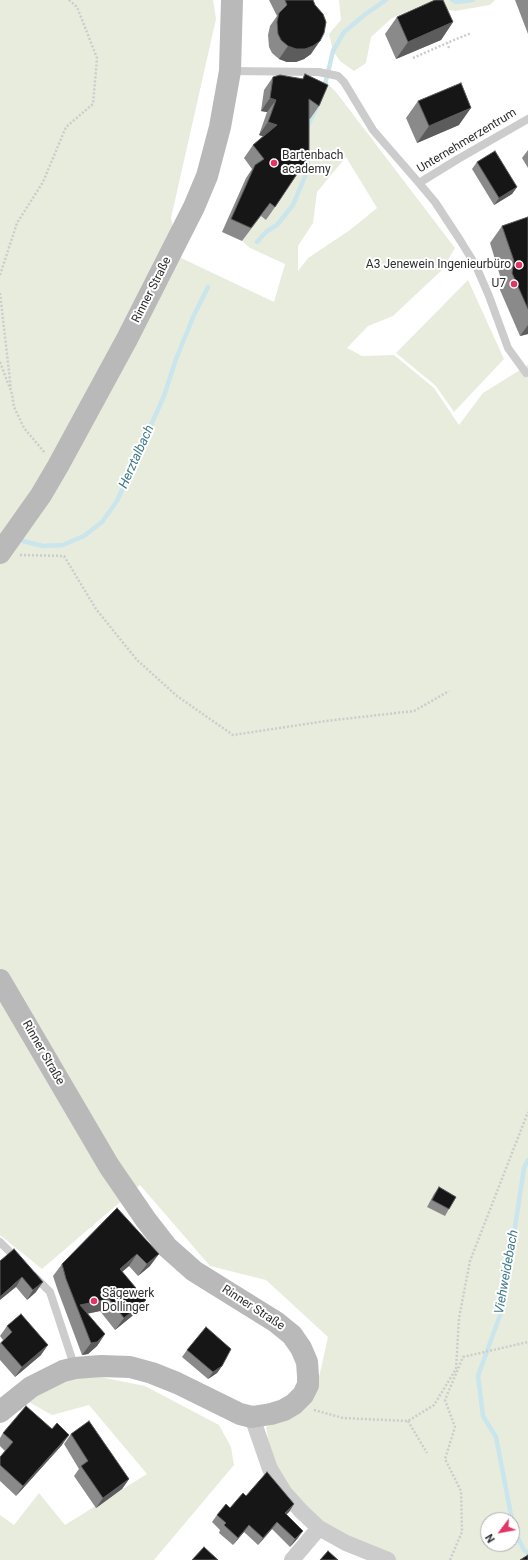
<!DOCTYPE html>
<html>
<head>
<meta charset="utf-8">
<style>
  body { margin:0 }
  #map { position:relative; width:528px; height:1560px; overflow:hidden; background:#fff; font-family:Roboto,sans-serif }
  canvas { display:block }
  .north { position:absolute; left:480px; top:1512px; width:40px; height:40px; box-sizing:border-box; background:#fff; border:1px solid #acacac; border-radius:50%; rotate:238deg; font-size:11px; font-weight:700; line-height:16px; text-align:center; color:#2f2f2f }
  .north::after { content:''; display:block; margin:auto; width:14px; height:18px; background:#e23563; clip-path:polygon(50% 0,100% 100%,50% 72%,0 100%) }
</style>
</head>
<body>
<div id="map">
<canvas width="528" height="1560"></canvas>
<div class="north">N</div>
</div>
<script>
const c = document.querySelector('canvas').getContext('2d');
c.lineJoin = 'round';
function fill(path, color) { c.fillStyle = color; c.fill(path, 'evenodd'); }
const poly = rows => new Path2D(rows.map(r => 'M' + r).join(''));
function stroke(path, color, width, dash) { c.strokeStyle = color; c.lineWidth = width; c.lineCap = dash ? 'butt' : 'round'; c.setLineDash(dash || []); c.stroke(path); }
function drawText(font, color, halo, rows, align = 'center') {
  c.font = font + ' Roboto,sans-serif'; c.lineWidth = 4; c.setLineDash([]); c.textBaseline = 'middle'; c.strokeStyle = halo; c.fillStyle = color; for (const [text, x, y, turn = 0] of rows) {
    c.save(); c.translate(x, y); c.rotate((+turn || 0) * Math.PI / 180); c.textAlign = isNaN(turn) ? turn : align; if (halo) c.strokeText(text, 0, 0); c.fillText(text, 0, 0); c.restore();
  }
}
const green = poly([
  [0,0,213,0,216,19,171,218,179,257,274,302,285,264,250,248,242,241,261,216,267,220,303,115,310,119,316,81,326,82,336,92,455,248,442,270,393,316,368,326,347,348,362,356,394,355,434,388,459,425,483,393,528,365,528,1560,388,1560,319,1528,273,1464,266,1427,315,1395,328,1337,266,1280,210,1266,140,1185,42,1269,0,1235],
  [346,157,377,208,350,230,308,258,298,271,298,246,313,223,317,192],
  [488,1520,512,1520,512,1544,488,1544],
  [339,0,495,0,490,5,455,11,422,5,392,18,371,37,366,63,354,71,340,61,333,51,329,34,341,20],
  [468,280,504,359,454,412,436,386,396,353],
  [85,1374,145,1386,219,1425,231,1447,234,1465,154,1560,0,1560,0,1515,14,1525,39,1493,65,1525,147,1474,89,1405,52,1415,13,1393]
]);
const stream = poly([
  [452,0,456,2,473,0],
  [324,89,333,51,344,32,367,13,386,0],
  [307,127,317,107],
  [257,242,266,232,277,225,293,205,308,169,307,153],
  [17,538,23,541,43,546,63,545,84,536,102,522,117,501,164,396,176,359,194,315,208,287],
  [512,1520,496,1437,483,1416,478,1376,503,1307,524,1168,528,1160],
  [512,1523,513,1528,524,1550,528,1553]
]);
const path = poly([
  [449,48,447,43,471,33],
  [413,58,447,43],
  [0,275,17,223,43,182,66,127,93,104,97,58,77,7,69,0],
  [0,293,11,389],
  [0,362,12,394,14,407,24,428,45,453],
  [20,555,64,556,96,609,137,660,177,696,233,735,326,721,414,711,449,691],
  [314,1410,343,1418,408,1421,434,1405,456,1369,459,1318,470,1261,528,1112],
  [408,1421,427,1453],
  [450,1560,462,1532,461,1491,445,1459,455,1427,445,1400,463,1357,528,1342]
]);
const lane = poly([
  [231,71,319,72,338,76,344,82,373,130,419,183,458,159,528,119],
  [419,183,435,202,460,240,476,266,489,296,508,348,526,373],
  [0,1242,17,1259],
  [34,1276,50,1292,75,1368]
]);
const street = poly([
  [252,1417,270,1469,284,1492,301,1511,319,1528,346,1543,388,1560],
  [292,1560,319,1528]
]);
const secondary = poly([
  [0,553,41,495,58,466,127,339,194,207,207,176,220,127,230,71,232,0],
  [0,980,109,1166,146,1220,167,1247,194,1271,276,1322,292,1335,301,1348,307,1362,308,1376,308,1385,303,1395,294,1404,284,1410,271,1414,252,1417,240,1414,177,1383,152,1373,130,1367,101,1366,75,1368,63,1371,31,1387,0,1412]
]);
const wall = poly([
  [269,0,313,0,311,54,304,59,296,62,287,62,279,59,272,53,269,47,268,35,270,26,277,16],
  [515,0,528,0,528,34],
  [397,17,453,22,441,40,396,59,385,34],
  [305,74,319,106,310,119,309,118,275,207,266,220,261,216,242,241,222,232,246,178,252,169,244,158,253,145,263,136,259,135,267,112,261,111,264,90,273,77,302,79],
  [418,101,459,125,417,143,406,118],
  [528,150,528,168,522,158],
  [477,162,517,187,512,194,494,205,472,169],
  [528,217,528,334,520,336,500,290,501,279,490,243,502,226],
  [439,1187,449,1209,445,1216,427,1207,434,1194],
  [117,1208,150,1266,138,1276,129,1266,122,1272,137,1312,115,1330,100,1311,87,1314,105,1334,97,1346,88,1354,82,1355,58,1291,53,1276,62,1264],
  [14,1249,36,1292,27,1300,16,1287],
  [7,1326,41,1355,15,1377,0,1360,0,1343,3,1340,0,1336],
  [187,1350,222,1366,217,1373,208,1379,182,1357],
  [52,1429,62,1445,16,1496,0,1481,0,1457,5,1451,0,1446,0,1438,3,1433],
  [71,1434,129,1479,122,1489,96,1508,74,1476,79,1469,64,1444],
  [246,1496,294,1504,289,1512,286,1514,298,1538,290,1547,272,1529,258,1545,244,1532,233,1545,219,1533,220,1530,212,1522,217,1515,230,1508]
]);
const shadedWall = poly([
  [453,22,441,40,396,59,408,42],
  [320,41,311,54,304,59,296,62,287,62,279,59,288,46],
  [270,98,276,100,267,112,261,111],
  [471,108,459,125,417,143,429,126],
  [268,122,277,125,268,138,259,135],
  [517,187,512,194,494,205,499,198],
  [528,325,528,334,520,336],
  [137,1254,129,1266,111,1281,120,1269],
  [159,1254,150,1266,138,1276,147,1264],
  [22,1277,16,1287,0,1300,0,1297],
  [43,1282,36,1292,27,1300,33,1290],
  [109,1299,100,1311,80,1315,80,1305],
  [146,1300,137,1312,115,1330,124,1318],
  [105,1334,97,1346,88,1354,82,1355,91,1343],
  [48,1345,41,1355,15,1377,22,1367],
  [222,1366,217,1373,208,1379,213,1372],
  [69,1435,62,1445,16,1496,23,1486],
  [129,1479,122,1489,96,1508,103,1498],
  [294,1504,289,1512,280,1521,285,1513],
  [277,1522,272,1529,258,1545,263,1538],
  [249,1525,244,1532,233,1545,238,1538],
  [303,1531,298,1538,290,1547,295,1539]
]);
const building = poly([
  [285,0,313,0,315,5,323,14,326,22,324,33,320,41,313,46,305,49,296,49,288,46,281,40,278,34,277,22,279,13,287,5,285,0],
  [435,0,443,0,453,22,408,42,397,17,435,0],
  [305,74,328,85,319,106,309,99,309,156,275,207,270,203,251,228,231,219,255,165,264,159,253,145,277,125,268,122,276,100,270,98,273,77,280,75,303,79,305,74],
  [461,83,471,108,429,126,418,101,461,83],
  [495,151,517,187,499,198,477,162,495,151],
  [528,217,528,309,512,273,514,261,502,226,528,217],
  [439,1187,456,1197,449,1209,432,1200,439,1187],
  [117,1208,159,1254,147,1264,137,1254,120,1269,146,1300,124,1318,109,1299,80,1305,105,1334,97,1342,91,1343,66,1279,62,1264,117,1208],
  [14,1249,43,1282,33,1290,22,1277,0,1297,0,1261,14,1249],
  [21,1314,48,1345,22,1367,1,1343,12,1332,7,1326,21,1314],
  [206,1327,231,1349,222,1366,213,1372,187,1350,206,1327],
  [26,1406,52,1429,57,1423,69,1435,23,1486,0,1465,0,1457,13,1442,3,1433,26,1406],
  [89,1421,129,1479,103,1498,81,1466,88,1461,71,1434,89,1421],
  [267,1472,294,1504,285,1513,303,1531,295,1539,277,1522,263,1538,249,1525,238,1538,224,1525,226,1523,217,1515,226,1504,230,1508,243,1493,246,1496,267,1472],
  [204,1547,218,1560,192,1560,204,1547],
  [328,1551,338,1560,320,1560,328,1551],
  [528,1555,528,1560,520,1560,528,1555]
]);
const markers = [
  [274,163,4,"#e23563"],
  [519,265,4,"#e23563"],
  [514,284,4,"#e23563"],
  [94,1301,4,"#e23563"]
];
const streetNames = [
  ["Unternehmerzentrum",467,141,-31],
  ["Rinner Straße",152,290,-63],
  ["Rinner Straße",43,1053,60],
  ["Rinner Straße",253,1308,33]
];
const poiNames = [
  ["Bartenbach",282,156],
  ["academy",282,170],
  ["A3 Jenewein Ingenieurbüro",511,265,"right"],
  ["U7",506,284,"right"],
  ["Sägewerk",102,1294],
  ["Dollinger",102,1308]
];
const waterNames = [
  ["Herztalbach",137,457,-66],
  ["Viehweidebach",507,1272,-80]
];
fill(green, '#e8ecdd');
stroke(stream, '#cae5ec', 4.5);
stroke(path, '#ccc', 2.5, [2, 2]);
stroke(lane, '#ccc', 8);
stroke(street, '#ccc', 16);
stroke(secondary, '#b9b9b9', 22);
fill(wall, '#8a8a8a');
fill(shadedWall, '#5c5c5c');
fill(building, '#161616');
stroke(building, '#5c5c5c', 1);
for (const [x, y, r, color] of markers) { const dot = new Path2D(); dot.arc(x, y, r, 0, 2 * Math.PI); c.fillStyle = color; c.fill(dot); stroke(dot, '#fff', 1.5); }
drawText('12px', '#2f2f2f', '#fff', streetNames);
drawText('12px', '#2f2f2f', '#fff', poiNames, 'left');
drawText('italic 13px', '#3c7a8a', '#fff', waterNames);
</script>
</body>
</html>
